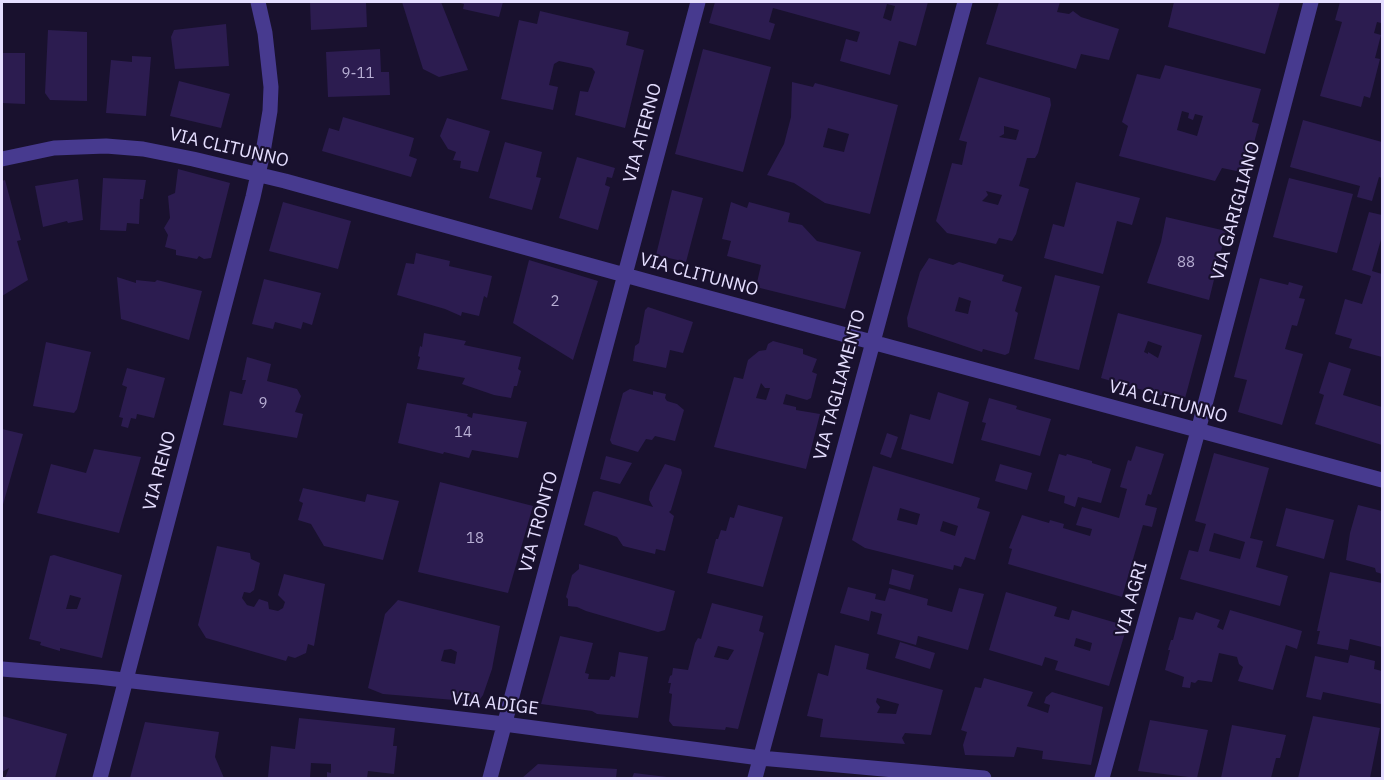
<!DOCTYPE html>
<html>
<head>
<meta charset="utf-8">
<style>
  body { margin:0 }
  #map { position:relative; width:1384px; height:780px; overflow:hidden; background:#19112e; font-family:"IBM Plex Sans",sans-serif }
  canvas { display:block }
  .frame { position:absolute; inset:0; border:3px solid #e5deff; pointer-events:none }
</style>
</head>
<body>
<div id="map">
<canvas width="1384" height="780"></canvas>
<div class="frame"></div>
</div>
<script>
const c = document.querySelector('canvas').getContext('2d');
c.lineJoin = 'round';
function fill(path, color) { c.fillStyle = color; c.fill(path, 'evenodd'); }
const poly = rows => new Path2D(rows.map(r => 'M' + r).join(''));
function stroke(path, color, width, dash) { c.strokeStyle = color; c.lineWidth = width; c.lineCap = dash ? 'butt' : 'round'; c.setLineDash(dash || []); c.stroke(path); }
function drawText(font, color, halo, rows, align = 'center') {
  c.font = font + ' "IBM Plex Sans",sans-serif'; c.lineWidth = 4.5; c.setLineDash([]); c.textBaseline = 'middle'; c.strokeStyle = halo; c.fillStyle = color; for (const [text, x, y, turn = 0] of rows) {
    c.save(); c.translate(x, y); c.rotate((+turn || 0) * Math.PI / 180); c.textAlign = isNaN(turn) ? turn : align; if (halo) c.strokeText(text, 0, 0); c.fillText(text, 0, 0); c.restore();
  }
}
const building = poly([
  [310,2,366,2,367,27,311,30],
  [402,2,441,2,468,70,439,77,423,69],
  [457,2,503,2,499,17,463,9,464,4],
  [715,2,928,2,916,46,899,41,890,75,840,61,846,39,857,42,860,32,773,8,769,22,775,24,770,40,709,23],
  [887,4,895,6,891,21,883,18],
  [999,2,1060,2,1057,12,1069,14,1073,11,1081,17,1119,29,1109,60,1081,54,1076,69,986,44],
  [1174,2,1280,2,1265,54,1168,27],
  [1340,2,1382,2,1382,19,1381,23,1377,22,1374,33,1381,35,1375,58,1380,59,1370,98,1364,96,1361,107,1320,96,1342,22,1335,20],
  [540,11,629,32,626,45,644,50,625,128,575,115,580,91,588,92,595,72,592,68,559,61,554,64,549,85,558,87,553,110,501,99,519,20,537,24],
  [226,24,229,66,175,69,171,37,174,30],
  [48,30,87,32,87,101,50,100,45,93],
  [380,49,381,72,389,72,390,95,328,97,326,52],
  [703,49,771,67,743,172,675,154],
  [2,53,25,53,25,104,2,103],
  [132,56,151,57,146,116,106,113,111,60,132,62],
  [1165,65,1261,89,1252,122,1259,124,1246,173,1222,168,1215,181,1119,156,1128,126,1122,122,1137,74,1160,79],
  [1182,111,1189,113,1188,118,1193,120,1195,114,1203,116,1197,136,1177,130],
  [979,77,1050,98,1051,105,1038,153,1035,158,1027,158,1019,186,1029,189,1016,234,1012,241,999,238,996,244,947,233,936,221,952,163,962,165,967,142,959,140],
  [1004,126,1019,130,1016,140,999,137,1004,134],
  [986,191,1002,195,998,205,982,201,988,195],
  [179,81,230,94,221,128,170,116],
  [792,82,813,87,815,83,898,105,870,214,825,203,794,183,767,175,784,144,791,117],
  [828,128,849,134,844,152,823,147],
  [343,117,414,138,409,156,417,159,411,177,322,151,329,128,339,131],
  [447,118,490,131,478,172,460,168,461,161,453,160,456,152,448,149,440,136],
  [1303,120,1382,142,1382,178,1379,177,1372,201,1357,197,1360,186,1290,167],
  [505,142,542,152,536,177,541,178,532,210,489,198],
  [577,157,615,168,612,178,607,177,605,185,610,187,598,230,559,218],
  [178,169,230,183,211,258,204,259,199,256,197,259,176,255,176,250,165,247,168,235,164,228,170,218,168,196,175,193],
  [103,178,146,180,143,199,140,199,139,224,127,223,126,231,100,230],
  [1289,178,1353,194,1337,253,1273,237],
  [78,179,83,220,68,223,67,221,43,227,35,186],
  [5,180,21,240,17,241,28,280,2,296,2,181],
  [1076,182,1140,198,1132,225,1117,221,1103,274,1044,258,1053,224,1064,227],
  [672,190,703,198,686,262,656,255],
  [283,202,351,221,338,269,269,251],
  [731,202,747,208,749,202,790,213,788,222,802,225,817,241,861,252,845,309,756,287,761,265,727,256,731,241,722,239],
  [1369,212,1382,215,1382,236,1372,271,1382,274,1382,357,1349,348,1352,339,1335,334,1345,299,1362,304,1371,276,1352,270],
  [1166,217,1226,231,1209,300,1147,283,1161,242],
  [416,253,450,261,449,266,492,276,487,298,484,296,479,316,462,312,461,316,445,309,397,295,406,263,414,264],
  [929,258,953,265,959,262,1004,275,1002,281,1022,287,1015,311,1018,313,1009,353,1005,355,983,349,982,352,908,327,907,318,920,272],
  [959,297,971,301,968,314,955,311],
  [529,260,598,281,573,360,513,323],
  [1055,275,1100,286,1079,370,1034,359],
  [117,277,136,283,136,280,155,282,157,280,202,291,189,340,121,319],
  [1260,278,1288,285,1289,282,1303,286,1299,298,1305,299,1297,326,1292,325,1285,349,1303,354,1282,425,1238,412,1247,380,1234,377],
  [264,279,321,293,312,325,303,322,301,329,275,322,273,329,252,324],
  [648,307,693,322,683,353,670,350,666,368,633,361,635,346,639,343,645,310],
  [1118,313,1202,335,1184,402,1101,378],
  [1148,341,1162,346,1158,358,1148,352,1148,354,1144,352],
  [424,333,466,341,464,345,521,357,518,369,521,371,517,386,514,386,511,398,494,395,462,384,465,378,417,369,420,357,418,356,420,346,422,347],
  [773,341,803,349,803,354,817,359,812,372,817,374,811,398,807,400,786,394,783,404,796,407,796,410,820,414,806,469,714,447,734,377,743,379,748,360,759,351,766,350,768,344],
  [761,383,765,388,770,388,766,400,756,398],
  [46,342,91,352,77,409,74,413,33,406],
  [247,357,271,364,267,381,297,389,301,396,295,412,303,414,297,438,223,425,230,391,242,394,246,380,242,380],
  [1329,362,1351,369,1343,395,1382,407,1382,445,1315,424,1324,395,1319,393],
  [127,368,165,378,154,418,137,414,136,419,131,418,128,428,121,426,123,418,119,417,127,387,122,385],
  [630,389,653,395,653,391,666,394,665,398,667,401,677,404,684,410,675,441,655,436,652,440,646,439,638,452,612,444,610,440,623,393],
  [938,392,969,402,953,464,901,449,910,414,930,420],
  [989,398,1017,406,1016,409,1051,419,1040,456,981,440,986,423,982,422],
  [407,403,468,414,467,416,472,418,473,413,527,422,518,458,472,450,469,458,444,452,443,454,398,443],
  [2,429,23,434,2,508],
  [887,433,898,437,891,458,880,454],
  [1136,446,1164,454,1151,495,1148,494,1145,505,1157,508,1152,527,1143,525,1122,597,1008,564,1012,549,1009,548,1022,515,1049,523,1050,520,1064,524,1063,528,1090,536,1092,529,1076,525,1082,507,1119,518,1127,489,1120,487,1128,460,1131,461],
  [94,449,141,457,119,533,37,513,51,464,86,473],
  [1214,453,1269,468,1250,538,1263,541,1256,567,1288,576,1280,606,1180,579,1189,550,1198,552,1206,524,1195,521],
  [1214,533,1245,542,1240,559,1209,551],
  [1059,454,1066,456,1067,454,1092,461,1092,463,1111,469,1101,503,1078,497,1075,507,1064,503,1065,496,1048,491],
  [606,456,632,463,620,484,600,479],
  [665,464,681,469,682,473,671,510,669,512,674,516,665,551,656,549,655,554,623,546,617,537,584,525,593,492,597,491,653,507,649,500,650,492],
  [1000,464,1032,473,1027,490,995,481],
  [873,466,980,498,977,508,990,512,975,560,965,557,961,567,954,565,953,570,865,548,852,540],
  [900,508,920,514,917,525,897,520],
  [943,521,958,526,955,536,940,531],
  [440,482,533,506,508,593,418,572],
  [303,488,365,502,367,494,399,501,383,560,324,546,311,524,298,520,303,503,299,501],
  [738,505,783,517,763,587,707,573,716,539,718,539,721,530,726,531,730,517,734,518],
  [1358,505,1382,511,1382,574,1376,572,1375,568,1346,560,1350,533],
  [1286,508,1334,520,1324,559,1276,546],
  [217,546,250,553,251,559,260,563,254,590,250,593,244,592,242,598,247,605,254,607,259,599,268,602,269,609,278,611,283,608,285,602,278,595,284,574,325,584,314,646,308,644,306,653,295,658,288,656,286,661,206,638,198,625],
  [54,555,122,575,102,658,60,648,60,651,40,645,41,642,29,639,50,556],
  [70,595,81,598,77,609,66,609],
  [579,564,675,591,665,630,658,632,586,611,577,607,568,606,568,599,566,597,572,575,579,569],
  [892,569,914,575,910,590,889,584],
  [1330,572,1382,583,1382,647,1350,639,1348,650,1317,644,1320,631,1317,631],
  [848,587,876,594,875,599,885,601,889,588,928,599,927,605,952,612,959,588,984,594,968,650,918,636,916,645,877,634,882,614,871,611,869,621,840,613],
  [1006,592,1057,607,1054,616,1069,620,1072,610,1127,626,1109,686,1055,670,1058,661,1045,657,1042,666,989,650],
  [1076,638,1092,643,1090,651,1074,646],
  [398,600,500,626,492,669,483,695,478,702,383,694,368,688,385,614],
  [451,649,457,652,455,664,441,661,444,650],
  [712,603,763,616,759,631,764,633,738,729,726,727,725,730,673,726,669,721,672,694,669,693,671,683,668,683,670,676,672,675,673,668,688,670,695,643,698,638,701,639],
  [718,646,734,650,728,660,714,657],
  [1230,610,1302,631,1297,649,1286,645,1273,690,1238,681,1243,667,1239,664,1237,657,1219,653,1212,682,1198,680,1195,683,1191,682,1190,688,1182,687,1184,677,1165,670,1170,650,1168,650,1171,640,1173,640,1179,617,1193,620,1196,612,1220,620,1217,627,1223,630],
  [560,636,593,643,585,673,589,674,588,679,609,680,611,676,615,677,619,652,648,657,638,718,597,714,592,711,541,704],
  [900,642,935,653,930,669,895,658],
  [835,645,869,654,866,669,943,690,931,735,905,733,902,738,905,744,820,737,823,719,807,716,818,673,828,676],
  [877,698,899,704,896,714,877,713,880,707,876,702],
  [1350,655,1375,661,1374,669,1382,671,1381,704,1323,692,1321,700,1306,697,1315,656,1348,663],
  [984,678,1033,692,1027,706,1048,713,1050,705,1044,703,1046,697,1052,692,1103,707,1091,765,1042,759,1043,751,1017,747,1014,757,965,755,963,745,967,732,961,730,975,687,981,688],
  [2,716,67,734,55,778,5,778,9,768,2,772],
  [1313,716,1380,728,1370,778,1298,778],
  [299,718,395,728,393,746,397,746,394,774,368,771,367,778,327,778,327,772,331,773,331,764,311,763,310,778,268,777,271,746,295,749],
  [1150,720,1208,730,1197,778,1138,771],
  [145,722,219,732,215,757,224,778,130,778],
  [1232,725,1286,735,1280,758,1276,758,1271,778,1221,778],
  [538,764,617,769,616,778,522,778],
  [634,773,667,777,667,778,632,778]
]);
const minor = poly([
  [2,159,54,148,106,146,143,149,193,159,285,181,650,282,1382,480],
  [2,669,98,677,504,724,760,758,984,778],
  [100,778,253,197,263,152,270,111,271,87,265,33,258,2],
  [490,778,698,2],
  [755,778,965,2],
  [1102,778,1198,431,1311,2]
]);
const numberNames = [
  ["9-11",358,74],
  ["88",1186,263],
  ["2",555,302],
  ["9",263,404],
  ["14",463,433],
  ["18",475,539]
];
const streetNames = [
  ["VIA ATERNO",643,133,-75],
  ["VIA CLITUNNO",229,148,13],
  ["VIA GARIGLIANO",1236,211,-75],
  ["VIA CLITUNNO",699,275,15],
  ["VIA TAGLIAMENTO",840,385,-75],
  ["VIA CLITUNNO",1168,402,15],
  ["VIA RENO",160,471,-75],
  ["VIA TRONTO",539,522,-75],
  ["VIA AGRI",1132,599,-75],
  ["VIA ADIGE",495,704,7]
];
fill(building, '#2c1c50');
stroke(minor, '#473a8f', 15);
drawText('15px', '#b7aed3', null, numberNames);
drawText('18px', '#e5deff', '#19112e', streetNames);
</script>
</body>
</html>
